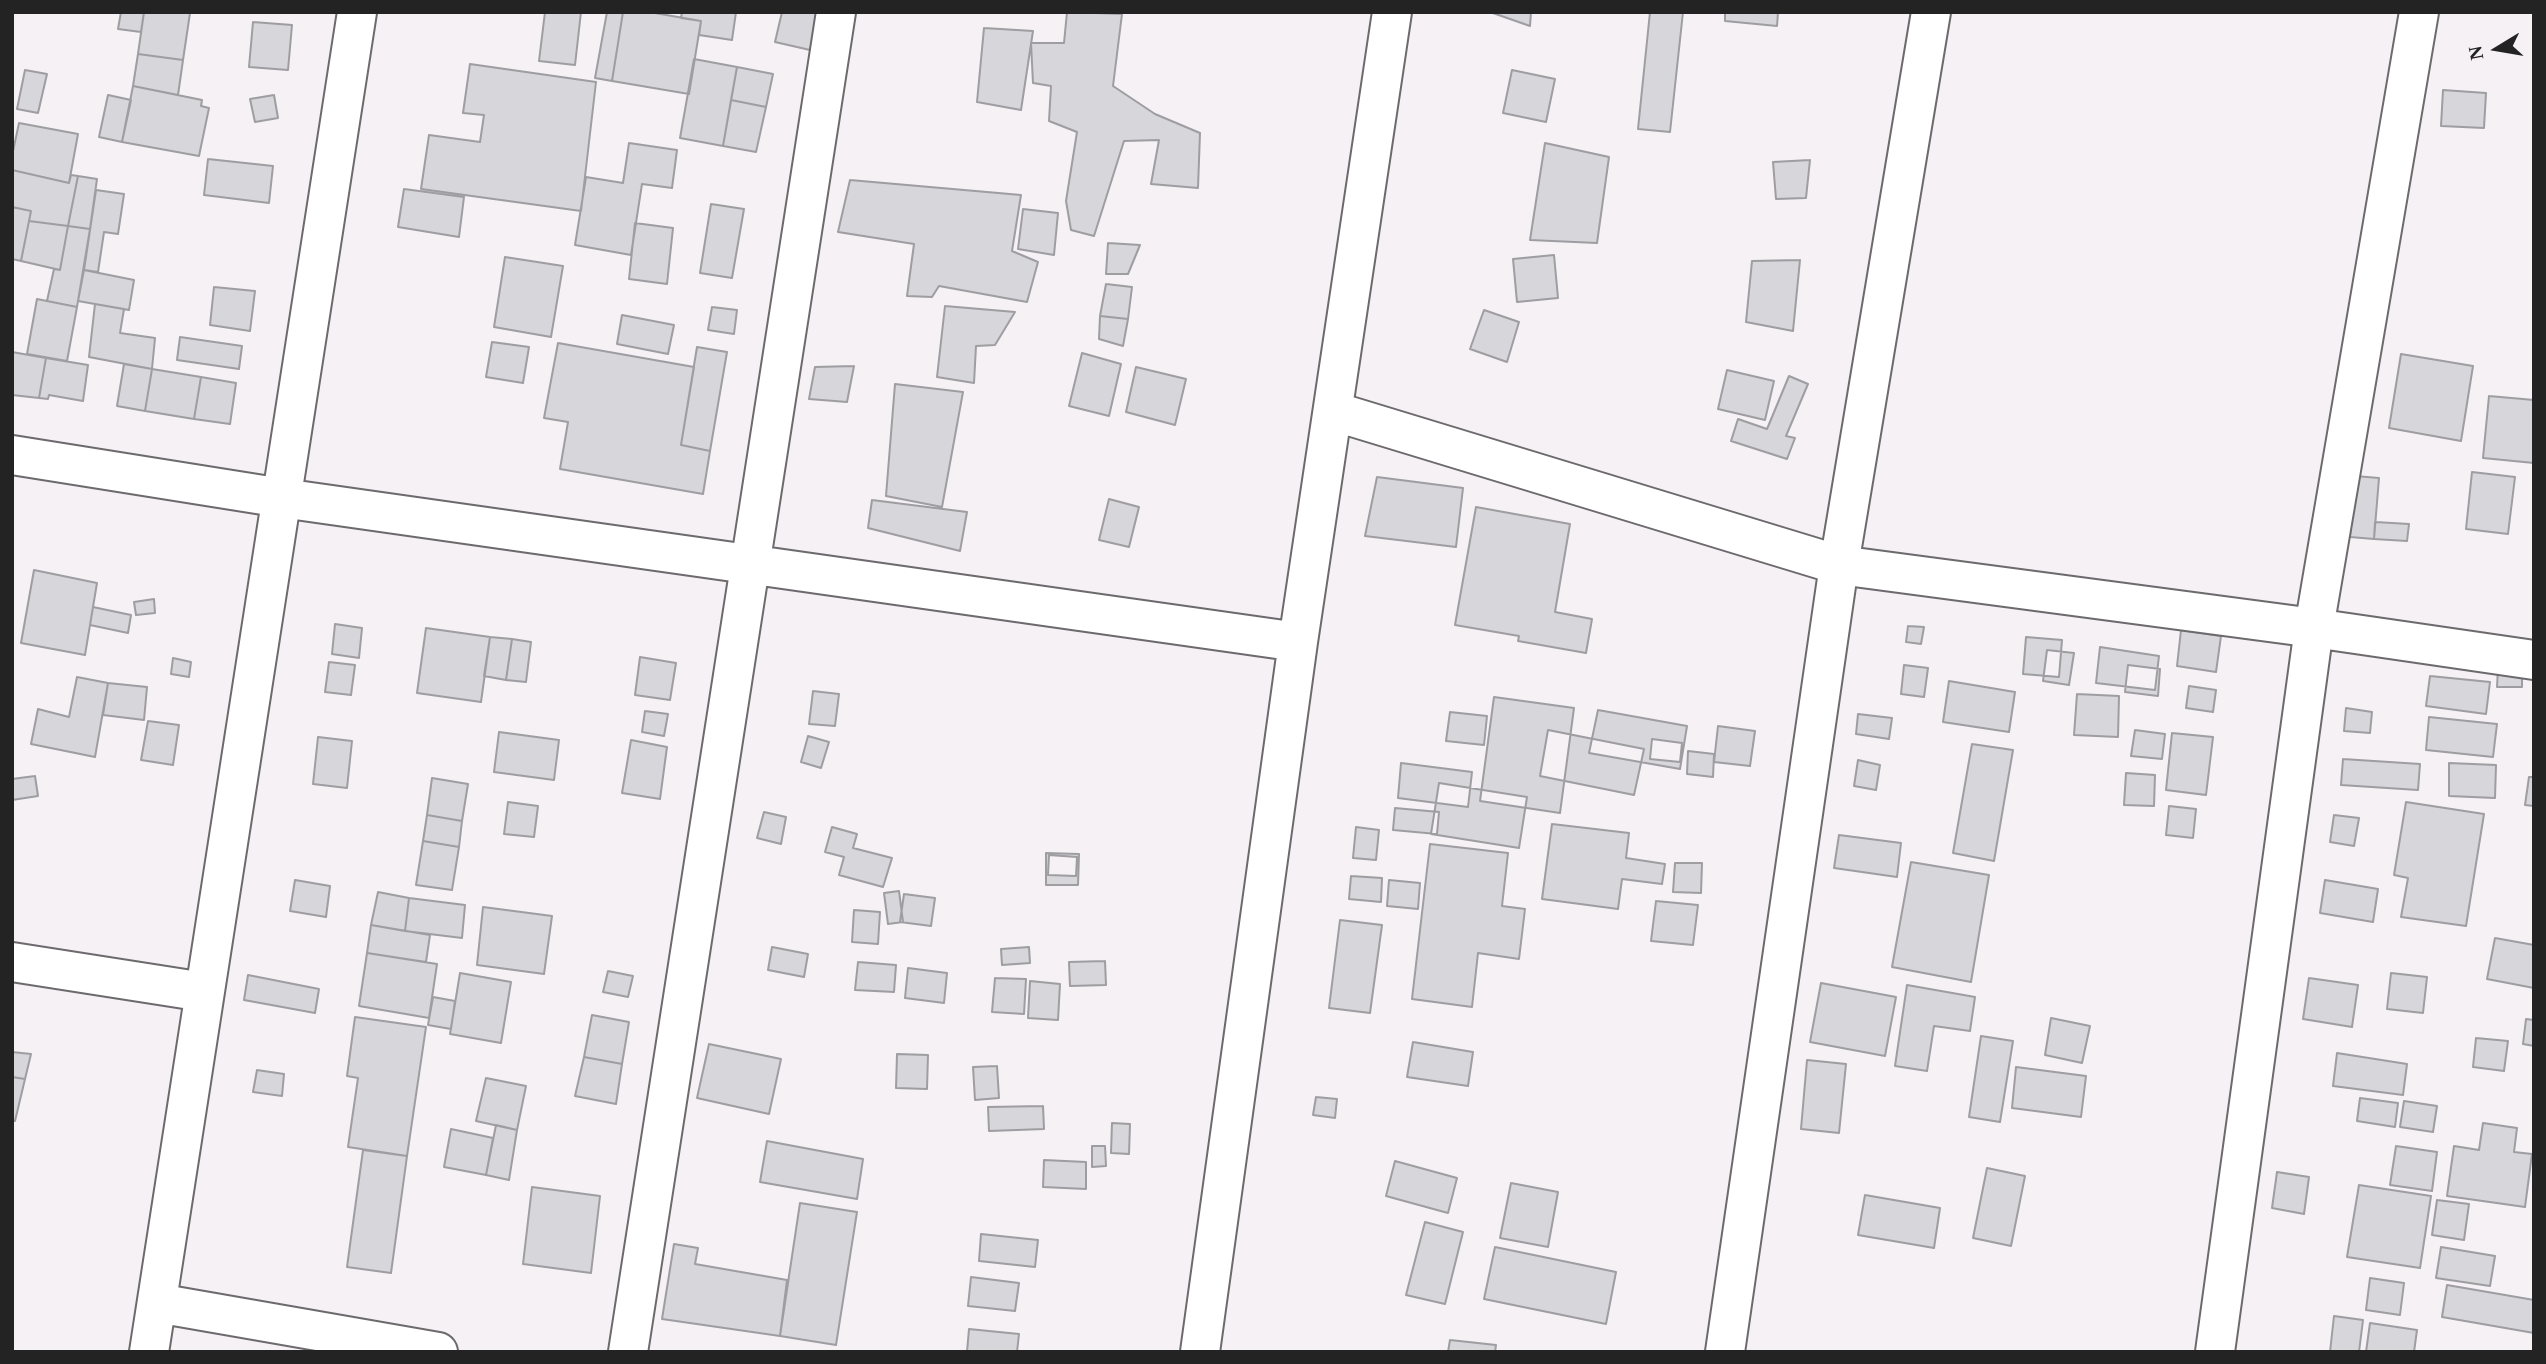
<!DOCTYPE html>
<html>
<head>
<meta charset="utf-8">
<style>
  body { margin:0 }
  #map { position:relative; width:2546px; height:1364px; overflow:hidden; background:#f5f1f5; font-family:Georgia,serif }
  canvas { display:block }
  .frame { position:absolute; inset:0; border:14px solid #242324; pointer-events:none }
  .north { position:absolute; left:2462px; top:14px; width:70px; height:70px; -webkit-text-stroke:5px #f5f1f5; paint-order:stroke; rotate:259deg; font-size:19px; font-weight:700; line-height:28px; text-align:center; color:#242324 }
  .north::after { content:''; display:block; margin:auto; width:24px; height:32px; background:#242324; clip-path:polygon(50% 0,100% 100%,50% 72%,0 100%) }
</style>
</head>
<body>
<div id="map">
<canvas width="2546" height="1364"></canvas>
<div class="frame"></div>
<div class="north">N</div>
</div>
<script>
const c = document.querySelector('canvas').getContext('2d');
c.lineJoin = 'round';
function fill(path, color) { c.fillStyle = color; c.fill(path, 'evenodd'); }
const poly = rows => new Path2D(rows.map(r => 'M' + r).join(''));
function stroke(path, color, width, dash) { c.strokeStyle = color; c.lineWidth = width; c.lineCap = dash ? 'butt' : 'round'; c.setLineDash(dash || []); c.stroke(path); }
const building = poly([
  [121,12,144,12,141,32,118,29,121,12],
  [144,12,190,13,183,60,138,54,144,12],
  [545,12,581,12,575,65,539,61,545,12],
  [607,12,623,12,612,81,595,78,607,12],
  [623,12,649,12,701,21,689,94,612,81,623,12],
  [682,12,736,12,732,40,699,35,701,21,681,18,682,12],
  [782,12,818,12,810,50,775,42,782,12],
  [1067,12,1122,14,1113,86,1155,114,1200,133,1198,188,1151,184,1159,140,1124,141,1094,236,1071,230,1066,201,1077,132,1049,121,1051,86,1033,83,1031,43,1064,43,1067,12],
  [1490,12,1531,12,1530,26,1490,12],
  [1650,12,1683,12,1670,132,1638,129,1650,12],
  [1725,12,1778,12,1777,26,1725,21,1725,12],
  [253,22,292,25,288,70,249,67,253,22],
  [984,28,1033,31,1021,110,977,102,984,28],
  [138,54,183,60,178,95,133,86,138,54],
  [694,59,737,67,723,146,680,138,694,59],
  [470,64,596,82,581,211,421,189,429,135,480,142,484,115,463,113,470,64],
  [737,67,773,74,766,107,731,100,737,67],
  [25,70,47,74,38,113,17,109,25,70],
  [1512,70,1555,79,1546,122,1503,113,1512,70],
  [133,86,202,100,201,106,209,108,199,156,122,142,133,86],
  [2443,90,2486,93,2484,128,2441,126,2443,90],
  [108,95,131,100,122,142,99,137,108,95],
  [274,95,278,118,255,122,250,99,274,95],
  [731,100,766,107,756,152,723,146,731,100],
  [19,123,78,134,69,183,12,170,12,156,19,123],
  [629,143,677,150,672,188,642,184,631,255,575,245,586,177,623,183,629,143],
  [1545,143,1609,157,1597,243,1530,240,1545,143],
  [208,159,273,166,269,203,204,195,208,159],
  [1810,160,1806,198,1776,199,1773,162,1810,160],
  [12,170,69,183,71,175,78,176,68,226,29,221,31,211,12,207,12,170],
  [78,176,97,179,90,229,68,226,78,176],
  [850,180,1021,195,1012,251,1038,262,1027,302,939,286,932,297,907,296,914,244,838,232,850,180],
  [404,189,464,197,459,237,398,227,404,189],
  [96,190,124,194,118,234,104,232,98,272,84,270,96,190],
  [711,204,744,209,732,278,700,273,711,204],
  [12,207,31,211,21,261,12,259,12,207],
  [1023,209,1058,213,1054,255,1018,249,1023,209],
  [29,221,68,226,60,270,21,261,29,221],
  [635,223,673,228,667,284,629,279,635,223],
  [68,226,90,229,77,307,47,301,54,269,60,270,68,226],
  [1108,243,1140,245,1128,274,1106,274,1108,243],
  [1554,255,1558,298,1517,302,1513,259,1554,255],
  [505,257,563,266,551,337,494,327,505,257],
  [1800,260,1793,331,1746,322,1752,261,1800,260],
  [84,270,134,280,129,310,78,301,84,270],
  [1106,284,1132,287,1128,319,1100,316,1106,284],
  [214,287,255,291,250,331,210,325,214,287],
  [37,299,77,307,67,361,27,354,37,299],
  [95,304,124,309,120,333,155,338,152,369,89,357,95,304],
  [945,306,1015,312,995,345,976,346,974,383,937,377,945,306],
  [712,307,737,310,734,334,708,330,712,307],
  [1484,310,1519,322,1507,362,1470,349,1484,310],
  [622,315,674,325,668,354,617,344,622,315],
  [1100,316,1128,319,1123,346,1099,339,1100,316],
  [180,337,242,346,239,369,177,360,180,337],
  [492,342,529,347,523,383,486,377,492,342],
  [558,343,694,367,681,445,710,451,703,494,560,469,568,422,544,418,558,343],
  [697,347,727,352,710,451,681,445,697,347],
  [12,352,46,358,39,398,12,395,12,352],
  [1082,353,1121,364,1109,416,1069,406,1082,353],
  [2401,354,2473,366,2461,441,2389,428,2401,354],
  [46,358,88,365,83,401,49,395,48,399,39,398,46,358],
  [124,364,152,369,145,411,117,406,124,364],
  [854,366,847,402,809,399,815,367,854,366],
  [1136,367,1186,379,1175,425,1126,412,1136,367],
  [152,369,201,377,194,419,145,411,152,369],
  [1727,370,1774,381,1765,420,1718,409,1727,370],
  [1789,376,1808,384,1786,436,1795,438,1787,459,1731,441,1738,419,1767,429,1789,376],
  [201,377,236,383,230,424,194,419,201,377],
  [895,384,963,392,942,507,886,496,895,384],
  [2489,396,2534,400,2534,463,2483,458,2489,396],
  [2472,472,2515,477,2508,534,2466,529,2472,472],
  [2355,476,2379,478,2374,539,2350,537,2355,476],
  [1377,477,1463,488,1456,547,1365,536,1377,477],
  [1109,499,1139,507,1129,547,1099,540,1109,499],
  [872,500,967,512,960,551,868,528,872,500],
  [1476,507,1570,524,1555,612,1592,619,1586,653,1518,641,1519,636,1455,625,1476,507],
  [2375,522,2409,524,2407,541,2374,539,2375,522],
  [34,570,97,583,85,655,21,643,34,570],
  [154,599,155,613,136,615,134,602,154,599],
  [93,607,131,615,128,633,90,625,93,607],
  [335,624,362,628,359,658,332,654,335,624],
  [1908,626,1924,627,1921,644,1906,642,1908,626],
  [426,628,490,637,481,702,417,693,426,628],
  [2181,630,2221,636,2216,672,2177,666,2181,630],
  [490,637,512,639,506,680,484,676,490,637],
  [2026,637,2062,640,2059,677,2023,674,2026,637],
  [512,639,531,642,526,682,506,680,512,639],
  [2100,647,2159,656,2155,690,2096,683,2100,647],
  [2047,650,2074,653,2069,685,2043,681,2047,650],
  [640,657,676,663,670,700,635,695,640,657],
  [173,658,191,662,189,677,171,674,173,658],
  [329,662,355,665,351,695,325,692,329,662],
  [1904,665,1928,668,1924,697,1901,694,1904,665],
  [2128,665,2160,669,2158,696,2125,692,2128,665],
  [2498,668,2522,669,2522,687,2497,687,2498,668],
  [2430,676,2490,682,2486,714,2426,706,2430,676],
  [77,677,108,683,95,757,31,744,38,709,69,717,77,677],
  [1949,681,2015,692,2009,732,1943,722,1949,681],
  [108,683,147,687,144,720,103,715,108,683],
  [2189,686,2216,690,2213,712,2186,708,2189,686],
  [813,691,839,694,835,726,809,724,813,691],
  [2077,694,2119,696,2118,737,2074,735,2077,694],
  [1494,697,1574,708,1560,813,1480,801,1494,697],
  [2346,708,2372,712,2370,733,2344,731,2346,708],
  [1598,710,1687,726,1680,769,1589,753,1598,710],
  [645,711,668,714,664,736,642,732,645,711],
  [1450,712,1487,716,1484,745,1446,741,1450,712],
  [1858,714,1892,718,1889,739,1856,734,1858,714],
  [2429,717,2497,724,2493,757,2426,750,2429,717],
  [148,721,179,725,173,765,141,760,148,721],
  [1718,726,1755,731,1750,766,1714,762,1718,726],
  [1548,730,1644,749,1634,795,1540,776,1548,730],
  [2135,730,2165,734,2162,759,2131,756,2135,730],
  [499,732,559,740,554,780,494,772,499,732],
  [2172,733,2213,737,2206,795,2166,790,2172,733],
  [808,736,829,742,821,768,801,762,808,736],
  [318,737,352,741,347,788,313,784,318,737],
  [1652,739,1682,743,1680,762,1650,759,1652,739],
  [631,740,667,747,660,799,622,793,631,740],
  [1972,744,2013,750,1994,861,1953,853,1972,744],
  [1688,751,1714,754,1713,777,1687,774,1688,751],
  [2343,759,2420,764,2418,790,2341,785,2343,759],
  [1858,760,1880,765,1876,790,1854,786,1858,760],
  [1401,763,1472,772,1468,807,1398,798,1401,763],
  [2449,763,2496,765,2495,798,2449,796,2449,763],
  [2126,773,2155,775,2154,806,2124,805,2126,773],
  [35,776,38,796,12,800,12,779,35,776],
  [2529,777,2534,777,2534,806,2525,805,2529,777],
  [432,778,468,784,462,821,427,815,432,778],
  [1439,783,1527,797,1519,848,1431,834,1439,783],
  [508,802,538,806,534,837,504,834,508,802],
  [2406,802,2484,814,2466,926,2401,917,2408,878,2394,875,2406,802],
  [2169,806,2196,809,2193,838,2166,835,2169,806],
  [1395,808,1439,812,1437,834,1393,830,1395,808],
  [764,812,786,817,781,844,757,838,764,812],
  [427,815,462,821,459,847,423,841,427,815],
  [2334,815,2359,818,2354,846,2330,842,2334,815],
  [1552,824,1629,833,1626,858,1665,864,1662,884,1622,879,1618,909,1542,899,1552,824],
  [832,827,857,834,853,848,892,858,883,887,839,875,844,857,825,852,832,827],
  [1356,827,1379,830,1376,860,1353,858,1356,827],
  [1839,835,1901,843,1897,877,1834,868,1839,835],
  [423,841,459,847,452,890,416,885,423,841],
  [1430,844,1508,853,1502,906,1525,909,1519,959,1478,953,1472,1007,1412,999,1430,844],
  [1046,853,1079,854,1078,885,1046,885,1046,853],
  [1049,855,1077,857,1076,876,1048,875,1049,855],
  [1911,862,1989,875,1971,982,1892,967,1911,862],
  [1675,863,1702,863,1701,893,1673,892,1675,863],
  [1351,876,1382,878,1381,902,1349,899,1351,876],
  [295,880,330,886,326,917,290,911,295,880],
  [1389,880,1420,883,1418,909,1387,906,1389,880],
  [2325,880,2378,889,2373,922,2320,913,2325,880],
  [899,891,903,922,888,924,884,893,899,891],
  [378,892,409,898,405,931,371,925,378,892],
  [904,894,935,898,931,926,900,922,904,894],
  [409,898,465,905,462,938,405,931,409,898],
  [1656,901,1698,905,1693,945,1651,941,1656,901],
  [483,907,552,916,544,974,477,965,483,907],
  [854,910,880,912,878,944,852,942,854,910],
  [1340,920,1382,925,1370,1013,1329,1008,1340,920],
  [371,925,430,935,426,962,367,953,371,925],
  [2495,938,2534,945,2534,988,2487,979,2495,938],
  [772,947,808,954,804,977,768,970,772,947],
  [1029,947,1030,963,1002,965,1001,949,1029,947],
  [367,953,437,964,429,1018,359,1006,367,953],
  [1105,961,1106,985,1070,986,1069,962,1105,961],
  [858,962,896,965,894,992,855,990,858,962],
  [908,968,947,973,944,1003,905,998,908,968],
  [608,971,633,976,628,997,603,992,608,971],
  [460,973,511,982,501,1043,450,1034,460,973],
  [2391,973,2427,977,2423,1013,2387,1009,2391,973],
  [248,975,319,989,315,1013,244,1000,248,975],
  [995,978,1026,979,1024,1014,992,1012,995,978],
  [2309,978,2358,985,2352,1027,2303,1019,2309,978],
  [1030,981,1060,984,1058,1020,1028,1018,1030,981],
  [1821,983,1896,997,1885,1056,1810,1042,1821,983],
  [1907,985,1975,997,1970,1031,1934,1026,1927,1071,1895,1066,1907,985],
  [433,997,455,1001,451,1029,428,1025,433,997],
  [592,1015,629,1022,622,1064,584,1057,592,1015],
  [355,1017,426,1027,407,1156,348,1147,358,1078,347,1076,355,1017],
  [2051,1018,2090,1026,2082,1063,2045,1055,2051,1018],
  [2526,1019,2534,1020,2534,1046,2523,1044,2526,1019],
  [1981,1036,2013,1041,2000,1122,1969,1117,1981,1036],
  [2476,1038,2508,1041,2504,1071,2473,1067,2476,1038],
  [1413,1042,1473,1052,1468,1086,1407,1077,1413,1042],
  [709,1044,781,1059,769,1114,697,1098,709,1044],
  [12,1052,31,1054,25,1079,12,1077,12,1052],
  [2337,1053,2407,1064,2403,1095,2333,1086,2337,1053],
  [897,1054,928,1055,927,1089,896,1088,897,1054],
  [584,1057,622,1064,616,1104,575,1096,584,1057],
  [1807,1060,1846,1064,1839,1133,1801,1129,1807,1060],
  [997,1066,999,1098,975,1100,973,1067,997,1066],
  [2016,1067,2086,1076,2081,1117,2012,1108,2016,1067],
  [257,1070,284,1074,282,1096,253,1092,257,1070],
  [12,1077,25,1079,15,1121,12,1121,12,1077],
  [486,1078,526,1086,517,1130,476,1121,486,1078],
  [1316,1097,1337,1099,1335,1118,1313,1115,1316,1097],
  [2360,1098,2398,1103,2395,1127,2357,1121,2360,1098],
  [2404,1101,2437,1106,2433,1132,2400,1127,2404,1101],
  [1043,1106,1044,1129,989,1131,988,1107,1043,1106],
  [1112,1123,1130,1124,1129,1154,1111,1153,1112,1123],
  [2483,1123,2517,1128,2514,1152,2532,1154,2525,1207,2447,1196,2454,1146,2479,1150,2483,1123],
  [496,1125,517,1130,509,1180,486,1175,496,1125],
  [451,1129,493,1138,486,1175,444,1167,451,1129],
  [767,1141,863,1159,857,1199,760,1182,767,1141],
  [1092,1146,1105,1146,1106,1166,1092,1167,1092,1146],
  [2396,1146,2437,1152,2432,1191,2390,1185,2396,1146],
  [363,1150,407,1156,391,1273,347,1267,363,1150],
  [1044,1160,1086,1162,1086,1189,1043,1187,1044,1160],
  [1395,1161,1457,1178,1448,1213,1386,1196,1395,1161],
  [1987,1168,2025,1176,2011,1246,1973,1238,1987,1168],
  [2277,1172,2309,1177,2304,1214,2272,1208,2277,1172],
  [1511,1183,1558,1192,1548,1247,1500,1238,1511,1183],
  [2359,1185,2431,1196,2420,1268,2347,1257,2359,1185],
  [532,1187,600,1196,591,1273,523,1264,532,1187],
  [1865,1195,1940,1208,1934,1248,1858,1235,1865,1195],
  [2437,1200,2469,1204,2464,1240,2432,1235,2437,1200],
  [800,1203,857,1212,836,1345,780,1336,800,1203],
  [1425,1222,1463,1232,1445,1304,1406,1295,1425,1222],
  [981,1234,1038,1240,1035,1267,979,1261,981,1234],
  [674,1244,698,1248,695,1264,787,1280,780,1336,662,1319,674,1244],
  [1495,1247,1616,1272,1606,1324,1484,1299,1495,1247],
  [2441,1247,2495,1256,2490,1286,2436,1278,2441,1247],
  [971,1277,1019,1283,1015,1311,968,1306,971,1277],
  [2370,1278,2404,1283,2400,1315,2366,1310,2370,1278],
  [2447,1285,2534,1300,2534,1333,2442,1317,2447,1285],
  [2334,1316,2363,1320,2359,1352,2330,1352,2334,1316],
  [2370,1323,2417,1330,2414,1352,2366,1352,2370,1323],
  [969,1329,1019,1334,1017,1352,967,1352,969,1329],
  [1450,1340,1496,1345,1495,1352,1448,1352,1450,1340]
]);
const minor = poly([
  [1333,411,1839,565,2314,628,2534,660],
  [12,455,282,498,1298,642],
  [12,962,204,992],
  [157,1303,438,1352],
  [149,1352,357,12],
  [628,1352,836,12],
  [1200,1352,1298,642,1392,12],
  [1725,1352,1839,565,1931,12],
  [2215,1352,2314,628,2419,12]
]);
fill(building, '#d7d6db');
stroke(building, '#9e9da1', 2);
stroke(minor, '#6d6a6d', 42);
stroke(minor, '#fff', 38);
</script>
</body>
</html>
